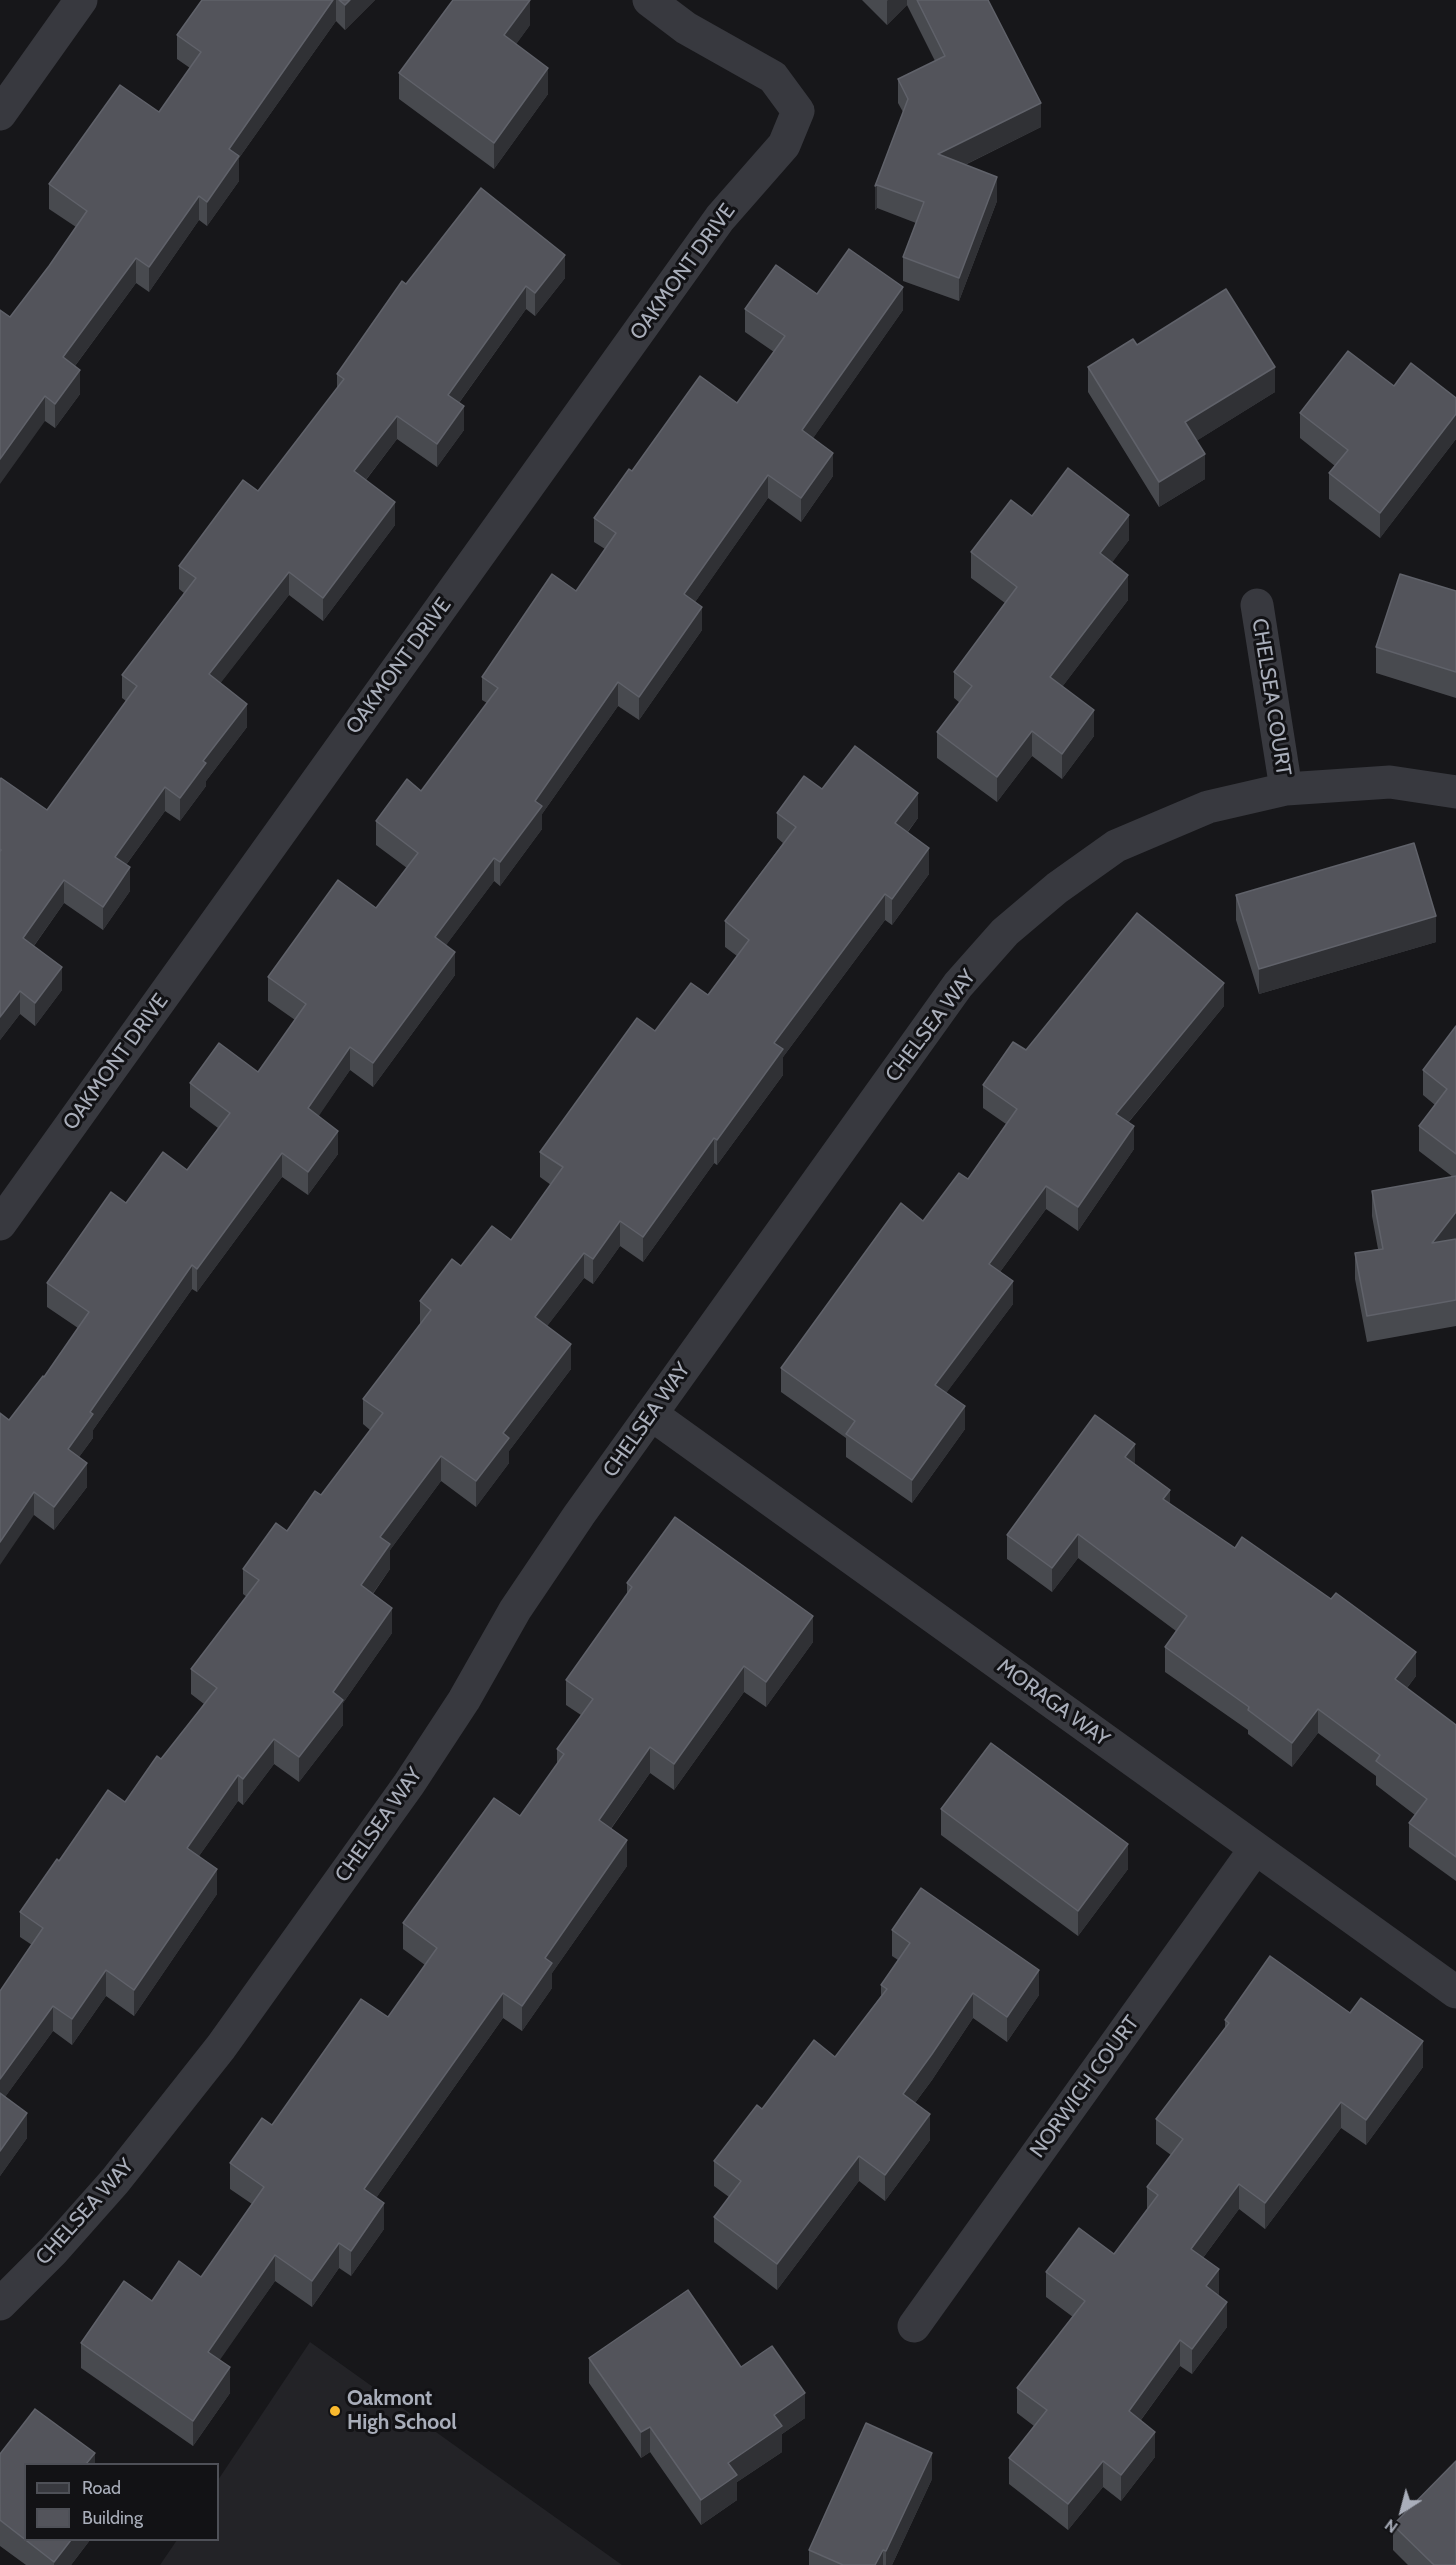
<!DOCTYPE html>
<html>
<head>
<meta charset="utf-8">
<style>
  body { margin:0 }
  #map { position:relative; width:1456px; height:2565px; overflow:hidden; background:#17171a; font-family:Cabin,sans-serif }
  canvas { display:block }
  .legend { position:absolute; left:24px; top:2463px; width:195px; height:78px; box-sizing:border-box; background:#121215; border:2px solid #4e5057; margin:0; padding:8px 10px; list-style:none; font-size:18px; color:#a9aeba }
  .legend li { display:flex; align-items:center; gap:12px; height:30px }
  .legend b { width:30px; border:2px solid #4e5057 }
  .north { position:absolute; left:1372px; top:2481px; width:60px; height:60px; -webkit-text-stroke:4px #121215; paint-order:stroke; rotate:216deg; font-size:16px; font-weight:700; line-height:24px; text-align:center; color:#a9aeba }
  .north::after { content:''; display:block; margin:auto; width:21px; height:27px; background:#a9aeba; clip-path:polygon(50% 0,100% 100%,50% 72%,0 100%) }
</style>
</head>
<body>
<div id="map">
<canvas width="1456" height="2565"></canvas>
<ul class="legend">
<li><b style="height:8px;background:#38393f"></b>Road</li>
<li><b style="height:16px;background:#53545b"></b>Building</li>
</ul>
<div class="north">N</div>
</div>
<script>
const c = document.querySelector('canvas').getContext('2d');
c.lineJoin = 'round';
function fill(path, color) { c.fillStyle = color; c.fill(path, 'evenodd'); }
const poly = rows => new Path2D(rows.map(r => 'M' + r).join(''));
function stroke(path, color, width, dash) { c.strokeStyle = color; c.lineWidth = width; c.lineCap = dash ? 'butt' : 'round'; c.setLineDash(dash || []); c.stroke(path); }
function drawText(font, color, halo, rows, align = 'center') {
  c.font = font + ' Cabin,sans-serif'; c.lineWidth = 6; c.setLineDash([]); c.textBaseline = 'middle'; c.strokeStyle = halo; c.fillStyle = color; for (const [text, x, y, turn = 0] of rows) {
    c.save(); c.translate(x, y); c.rotate((+turn || 0) * Math.PI / 180); c.textAlign = isNaN(turn) ? turn : align; if (halo) c.strokeText(text, 0, 0); c.fillText(text, 0, 0); c.restore();
  }
}
const built = poly([
  [310,2342,622,2565,160,2565,177,2540,218,2540,218,2480]
]);
const minor = poly([
  [0,114,81,0],
  [1257,605,1286,789],
  [0,1224,720,218,784,145,798,111,773,77,686,28,649,0],
  [651,1414,1456,1992],
  [0,2304,53,2251,115,2181,221,2047,409,1784,464,1700,515,1610,579,1515,958,985,1005,932,1057,888,1116,846,1208,807,1286,789,1390,782,1456,792],
  [914,2326,1255,1849]
]);
const wall = poly([
  [202,0,375,0,345,30,336,21,239,158,239,181,207,226,199,220,149,292,136,283,75,366,80,394,55,428,45,421,10,317,49,266,76,227,49,209,49,184,159,112,190,68,177,59,177,35],
  [862,0,988,0,1041,127,965,165,997,201,959,301,903,281,903,257,916,223,877,208,875,210,875,186,903,112,898,103,898,79,935,61,907,5,887,25],
  [530,25,516,44,548,94,494,169,399,99,399,73],
  [565,278,535,316,526,309,459,403,464,430,437,467,397,439,366,480,395,525,323,621,289,595,220,683,247,727,206,781,206,786,180,821,165,811,126,865,130,891,103,930,64,903,34,946,62,990,35,1026,20,1014,0,1040,0,779,47,810,126,701,122,698,122,675,184,593,179,589,179,566,258,491,337,388,337,374,406,284],
  [817,294,903,310,813,438,833,476,801,522,768,498,695,602,702,630,639,720,618,706,542,814,542,829,500,886,494,881,446,945,455,975,373,1087,350,1070,318,1116,338,1154,308,1195,282,1177,197,1292,192,1289,93,1430,93,1438,79,1457,87,1487,54,1530,34,1515,9,1420,44,1377,78,1328,47,1307,47,1283,126,1203,187,1170,218,1128,190,1107,190,1083,258,1072,295,1020,268,1001,268,977,376,908,407,868,376,845,376,821,421,791,487,703,482,700,482,677,576,591,605,549,594,542,594,518,632,471,737,403,774,352,745,332,745,309],
  [1137,345,1275,392,1196,441,1205,479,1159,507,1088,392,1088,367],
  [1394,386,1456,398,1456,439,1380,538,1329,499,1329,473,1335,466,1300,438,1300,413],
  [1032,516,1129,540,1112,562,1128,600,1062,687,1094,736,1062,779,1032,756,997,802,937,758,937,732,960,703,954,698,954,672,1005,603,971,578,971,552],
  [1456,591,1456,698,1376,673,1376,647],
  [822,789,918,818,908,832,929,874,892,925,885,920,783,1057,783,1075,717,1165,714,1163,643,1262,620,1246,593,1284,584,1278,547,1326,571,1369,509,1451,509,1463,476,1507,441,1481,390,1550,390,1569,373,1594,392,1633,343,1703,343,1725,299,1782,274,1764,243,1805,238,1801,199,1856,217,1894,134,2016,106,1996,72,2045,53,2031,5,2097,27,2138,0,2176,0,1991,32,1945,20,1937,20,1912,59,1861,125,1802,161,1759,204,1704,191,1694,191,1669,247,1597,243,1594,243,1569,287,1531,321,1495,370,1430,363,1424,363,1399,420,1324,420,1301,461,1266,511,1240,551,1185,540,1177,540,1152,655,1031,708,995,737,956,725,947,725,921,783,843,777,838,777,813],
  [1236,895,1436,942,1259,994,1236,920],
  [1224,1006,1128,1123,1134,1149,1078,1231,1046,1209,1000,1272,1013,1304,946,1393,965,1429,912,1503,846,1457,846,1438,781,1392,781,1368,923,1221,968,1179,1006,1124,983,1108,983,1085,1026,1050],
  [1456,1026,1456,1237,1455,1239,1456,1239,1456,1326,1367,1342,1355,1279,1355,1253,1378,1249,1372,1216,1372,1191,1453,1177,1419,1151,1419,1126,1435,1105,1423,1095,1423,1070],
  [1135,1464,1170,1504,1416,1676,1407,1688,1456,1725,1456,1881,1409,1847,1409,1823,1415,1815,1376,1785,1376,1776,1318,1733,1292,1767,1248,1734,1248,1730,1165,1672,1165,1647,1176,1631,1078,1558,1052,1592,1007,1559,1007,1535],
  [627,1583,813,1642,766,1707,744,1692,674,1790,650,1773,611,1829,627,1866,552,1973,552,1988,522,2031,503,2018,376,2198,384,2229,351,2276,339,2268,312,2307,275,2281,219,2360,230,2393,193,2446,81,2368,81,2343,152,2301,201,2277,252,2204,230,2189,230,2163,388,2017,425,1965,403,1949,403,1923,520,1816,557,1765,557,1749,581,1715,566,1705,566,1680,627,1594],
  [941,1809,1128,1869,1078,1936,941,1835],
  [892,1930,1039,1995,1007,2042,973,2018,932,2080,915,2103,930,2140,885,2201,859,2181,777,2290,714,2242,714,2217,729,2197,714,2186,714,2161,762,2109,835,2057,881,1996,881,1985,898,1960,892,1956],
  [1225,2020,1423,2067,1366,2145,1341,2128,1265,2229,1239,2209,1203,2258,1219,2295,1218,2296,1227,2327,1192,2374,1180,2366,1141,2420,1155,2457,1121,2501,1103,2487,1068,2530,1009,2484,1009,2458,1034,2426,1017,2413,1017,2388,1073,2317,1046,2297,1046,2272,1114,2254,1147,2210,1147,2187,1171,2155,1156,2144,1156,2119,1225,2028],
  [589,2358,741,2367,805,2418,782,2434,782,2452,737,2482,737,2500,701,2525,650,2452,641,2458,589,2383],
  [0,2454,95,2464,26,2540,90,2540,71,2565,26,2565,0,2546],
  [932,2479,892,2565,809,2565,809,2550],
  [1393,2525,1456,2565,1408,2565,1393,2550]
]);
const shadedWall = poly([
  [333,0,336,0,336,21,239,158,239,181,207,226,207,202,229,149],
  [350,0,375,0,345,30,345,5],
  [530,0,530,25,504,61,504,35],
  [888,0,907,0,907,5,887,25,887,1],
  [548,68,548,94,494,169,494,143],
  [1041,103,1041,127,938,178,938,154],
  [997,177,997,201,959,301,959,278],
  [877,185,877,208,875,210,875,186],
  [199,196,199,220,149,292,149,267],
  [565,255,565,278,535,316,535,293],
  [136,258,136,283,63,382,63,357],
  [526,286,526,309,448,418,448,395],
  [903,287,903,310,802,454,802,430],
  [1275,367,1275,392,1185,448,1185,422],
  [80,370,80,394,55,428,55,404],
  [45,396,45,421,0,484,0,459],
  [464,406,464,430,437,467,437,444],
  [1456,414,1456,439,1380,538,1380,513],
  [397,416,397,439,354,495,354,471],
  [833,453,833,476,801,522,801,498],
  [1205,454,1205,479,1159,507,1159,482],
  [768,475,768,498,684,618,684,594],
  [395,502,395,525,323,621,323,598],
  [1129,515,1129,540,1100,579,1100,553],
  [289,572,289,595,209,698,209,674],
  [1128,575,1128,600,1050,703,1050,677],
  [702,607,702,630,639,720,639,697],
  [618,682,618,706,542,814,542,829,500,886,500,862,535,801],
  [247,704,247,727,206,781,206,786,180,821,180,798,203,761],
  [1094,710,1094,736,1062,779,1062,754],
  [1032,731,1032,756,997,802,997,777],
  [165,787,165,811,115,880,115,857],
  [918,793,918,818,895,848,895,823],
  [929,848,929,874,892,925,892,899],
  [494,858,494,881,435,960,435,937],
  [130,867,130,891,103,930,103,907],
  [64,880,64,903,23,961,23,938],
  [885,894,885,920,783,1057,783,1075,717,1165,717,1140,774,1043],
  [1436,916,1436,942,1259,994,1259,969],
  [455,952,455,975,373,1087,373,1063],
  [62,967,62,990,35,1026,35,1003],
  [1224,983,1224,1006,1116,1137,1116,1114],
  [20,991,20,1014,0,1040,0,1017],
  [350,1047,350,1070,308,1132,308,1108],
  [1134,1126,1134,1149,1078,1231,1078,1207],
  [338,1131,338,1154,308,1195,308,1172],
  [714,1138,714,1163,643,1262,643,1237],
  [282,1153,282,1177,197,1292,197,1269],
  [1046,1186,1046,1209,989,1287,989,1264],
  [1456,1212,1456,1237,1432,1268,1432,1243],
  [620,1221,620,1246,593,1284,593,1259],
  [584,1253,584,1278,535,1342,535,1317],
  [192,1265,192,1289,93,1430,93,1438,68,1472,68,1449,90,1412],
  [1013,1281,1013,1304,935,1408,935,1385],
  [571,1344,571,1369,509,1451,509,1463,476,1507,476,1481,503,1433],
  [965,1406,965,1429,912,1503,912,1480],
  [1135,1444,1135,1468,1125,1457],
  [441,1456,441,1481,390,1550,390,1569,361,1610,361,1585,380,1537],
  [87,1463,87,1487,54,1530,54,1507],
  [1170,1490,1170,1514,1163,1499],
  [34,1492,34,1515,0,1565,0,1542],
  [1078,1534,1078,1558,1052,1592,1052,1568],
  [392,1608,392,1633,343,1703,343,1725,299,1782,299,1757,333,1692],
  [813,1616,813,1642,766,1707,766,1682],
  [1416,1652,1416,1676,1395,1703,1395,1679],
  [744,1666,744,1692,674,1790,674,1764],
  [1318,1709,1318,1733,1292,1767,1292,1743],
  [274,1739,274,1764,243,1805,243,1779],
  [650,1747,650,1773,599,1845,599,1820],
  [238,1775,238,1801,187,1873,187,1848],
  [627,1840,627,1866,552,1973,552,1988,522,2031,522,2006,545,1958],
  [1128,1844,1128,1869,1078,1936,1078,1911],
  [217,1869,217,1894,134,2016,134,1990],
  [106,1970,106,1996,72,2045,72,2019],
  [1039,1970,1039,1995,1007,2042,1007,2017],
  [503,1993,503,2018,364,2215,364,2189],
  [973,1993,973,2018,932,2080,903,2119,903,2094],
  [53,2006,53,2031,0,2104,0,2079],
  [1423,2041,1423,2067,1366,2145,1366,2120],
  [1341,2102,1341,2128,1265,2229,1265,2203],
  [27,2113,27,2138,0,2176,0,2151],
  [930,2114,930,2140,885,2201,885,2175],
  [859,2156,859,2181,777,2290,777,2264],
  [1239,2184,1239,2209,1191,2274,1191,2249],
  [384,2203,384,2229,351,2276,351,2251],
  [339,2243,339,2268,312,2307,312,2281],
  [275,2255,275,2281,208,2377,208,2352],
  [1219,2269,1219,2295,1206,2312,1206,2286],
  [1227,2302,1227,2327,1192,2374,1192,2349],
  [1180,2340,1180,2366,1129,2436,1129,2411],
  [230,2367,230,2393,193,2446,193,2421],
  [805,2393,805,2418,782,2434,782,2452,737,2482,737,2500,701,2525,701,2500,728,2463,774,2415],
  [650,2427,650,2452,641,2458,641,2432],
  [1155,2432,1155,2457,1121,2501,1121,2475],
  [95,2453,95,2464,86,2464],
  [932,2453,932,2479,892,2565,886,2565,886,2551],
  [1103,2461,1103,2487,1068,2530,1068,2504],
  [71,2540,90,2540,71,2565,54,2565,54,2562],
  [883,2550,883,2565,875,2565]
]);
const building = poly([
  [202,0,333,0,229,149,239,156,207,202,199,196,149,267,136,258,63,357,80,370,55,404,45,396,0,459,0,310,10,317,49,266,87,211,49,184,120,85,159,112,201,52,177,35,202,0],
  [339,0,350,0,345,5,339,0],
  [453,0,530,0,504,35,548,68,494,143,399,73,453,0],
  [917,0,988,0,1041,103,938,154,997,177,959,278,903,257,924,202,877,185,875,186,908,99,898,79,945,56,917,0],
  [481,188,565,255,535,293,526,286,448,395,464,406,437,444,397,416,354,471,395,502,323,598,289,572,209,674,247,704,203,761,206,763,180,798,165,787,115,857,130,867,103,907,64,880,23,938,62,967,35,1003,20,991,0,1017,0,852,1,850,0,849,0,779,1,778,47,810,137,686,122,675,196,578,179,566,243,480,258,491,344,379,337,374,402,281,406,284,481,188],
  [849,249,903,287,802,430,833,453,801,498,768,475,684,594,702,607,639,697,618,682,535,801,542,806,500,862,494,858,435,937,455,952,373,1063,350,1047,308,1108,338,1131,308,1172,282,1153,197,1269,192,1265,90,1412,93,1414,68,1449,87,1463,54,1507,34,1492,0,1542,0,1413,9,1420,43,1376,44,1377,89,1312,47,1283,111,1192,126,1203,163,1152,187,1170,230,1113,190,1083,219,1043,258,1072,306,1004,268,977,338,880,376,908,418,853,376,821,407,779,421,791,498,688,482,677,552,574,576,591,616,533,594,518,629,469,632,471,700,376,737,403,785,336,745,309,776,265,817,294,849,249],
  [1226,289,1275,367,1185,422,1205,454,1159,482,1088,367,1133,339,1137,345,1226,289],
  [1348,351,1394,386,1411,363,1456,398,1456,414,1380,513,1329,473,1348,450,1300,413,1348,351],
  [1068,468,1129,515,1100,553,1128,575,1050,677,1094,710,1062,754,1032,731,997,777,937,732,972,686,954,672,1017,587,971,552,1011,500,1032,516,1068,468],
  [1400,574,1456,591,1456,672,1376,647,1400,574],
  [855,746,918,793,895,823,929,848,892,899,885,894,774,1043,783,1049,717,1140,714,1138,643,1237,620,1221,593,1259,584,1253,535,1317,571,1344,503,1433,509,1438,476,1481,441,1456,380,1537,390,1544,361,1585,392,1608,333,1692,343,1700,299,1757,274,1739,243,1779,238,1775,187,1848,217,1869,134,1990,106,1970,72,2019,53,2006,0,2079,0,1991,43,1928,20,1912,57,1859,59,1861,108,1790,125,1802,157,1756,161,1759,217,1688,191,1669,259,1580,243,1569,276,1523,287,1531,315,1491,321,1495,383,1413,363,1399,431,1310,420,1301,452,1259,461,1266,492,1226,511,1240,563,1167,540,1152,637,1018,655,1031,691,983,708,995,749,940,725,921,796,827,777,813,804,776,822,789,855,746],
  [1414,843,1436,916,1259,969,1236,895,1414,843],
  [1137,913,1224,983,1116,1114,1134,1126,1078,1207,1046,1186,989,1264,1013,1281,935,1385,965,1406,912,1480,846,1434,855,1421,781,1368,901,1203,923,1221,959,1173,968,1179,1017,1109,983,1085,1013,1042,1026,1050,1137,913],
  [1456,1026,1456,1154,1419,1126,1447,1089,1423,1070,1456,1026],
  [1456,1176,1456,1212,1432,1243,1456,1239,1456,1300,1367,1316,1355,1253,1383,1249,1372,1191,1456,1176],
  [1095,1415,1135,1444,1125,1457,1170,1490,1163,1499,1235,1548,1242,1537,1331,1599,1336,1593,1416,1652,1395,1679,1456,1725,1456,1857,1409,1823,1427,1799,1376,1761,1380,1755,1318,1709,1292,1743,1248,1710,1249,1707,1165,1647,1187,1616,1078,1534,1052,1568,1007,1535,1095,1415],
  [675,1517,813,1616,766,1682,744,1666,674,1764,650,1747,599,1820,627,1840,545,1958,552,1963,522,2006,503,1993,364,2189,384,2203,351,2251,339,2243,312,2281,275,2255,208,2352,230,2367,193,2421,81,2343,124,2281,152,2301,179,2261,201,2277,264,2187,230,2163,262,2118,272,2125,361,1999,388,2017,437,1948,403,1923,494,1798,520,1816,564,1754,557,1749,593,1699,566,1680,632,1587,627,1583,675,1517],
  [991,1743,1128,1844,1078,1911,941,1809,991,1743],
  [921,1888,1039,1970,1007,2017,973,1993,932,2054,903,2094,930,2114,885,2175,859,2156,777,2264,714,2217,741,2181,714,2161,757,2105,762,2109,814,2040,835,2057,887,1989,881,1985,910,1943,892,1930,921,1888],
  [1270,1956,1350,2013,1361,1998,1423,2041,1366,2120,1341,2102,1265,2203,1239,2184,1191,2249,1219,2269,1206,2286,1227,2302,1192,2349,1180,2340,1129,2411,1155,2432,1121,2475,1103,2461,1068,2504,1009,2458,1047,2410,1017,2388,1085,2301,1046,2272,1079,2228,1114,2254,1158,2195,1147,2187,1183,2139,1156,2119,1229,2023,1225,2020,1270,1956],
  [0,2093,27,2113,0,2151,0,2093],
  [688,2290,741,2367,772,2346,805,2393,774,2415,782,2426,728,2463,737,2475,701,2500,650,2427,641,2432,589,2358,688,2290],
  [35,2409,95,2453,86,2464,26,2464,26,2540,71,2540,54,2562,0,2520,0,2454,35,2409],
  [866,2423,932,2453,886,2551,883,2550,875,2565,843,2565,809,2550,866,2423],
  [1456,2461,1456,2565,1434,2565,1393,2525,1456,2461]
]);
const markers = [
  [335,2411,6,"#fab92e"]
];
const streetNames = [
  ["OAKMONT DRIVE",683,272,-54],
  ["OAKMONT DRIVE",399,666,-54],
  ["CHELSEA COURT",1271,697,81],
  ["CHELSEA WAY",931,1026,-53],
  ["OAKMONT DRIVE",116,1062,-54],
  ["CHELSEA WAY",647,1420,-55],
  ["MORAGA WAY",1053,1703,36],
  ["CHELSEA WAY",379,1825,-55],
  ["NORWICH COURT",1085,2087,-54],
  ["CHELSEA WAY",85,2212,-48]
];
const poiNames = [
  ["Oakmont",347,2399],
  ["High School",347,2423]
];
fill(built, '#232327');
stroke(minor, '#38393f', 33);
fill(wall, '#484a4f');
fill(shadedWall, '#303135');
fill(building, '#53545b');
stroke(building, '#60626a', 1.5);
for (const [x, y, r, color] of markers) { const dot = new Path2D(); dot.arc(x, y, r, 0, 2 * Math.PI); c.fillStyle = color; c.fill(dot); stroke(dot, '#121215', 2); }
drawText('21px', '#a9aeba', '#121215', streetNames);
drawText('bold 21px', '#a9aeba', '#121215', poiNames, 'left');
</script>
</body>
</html>
